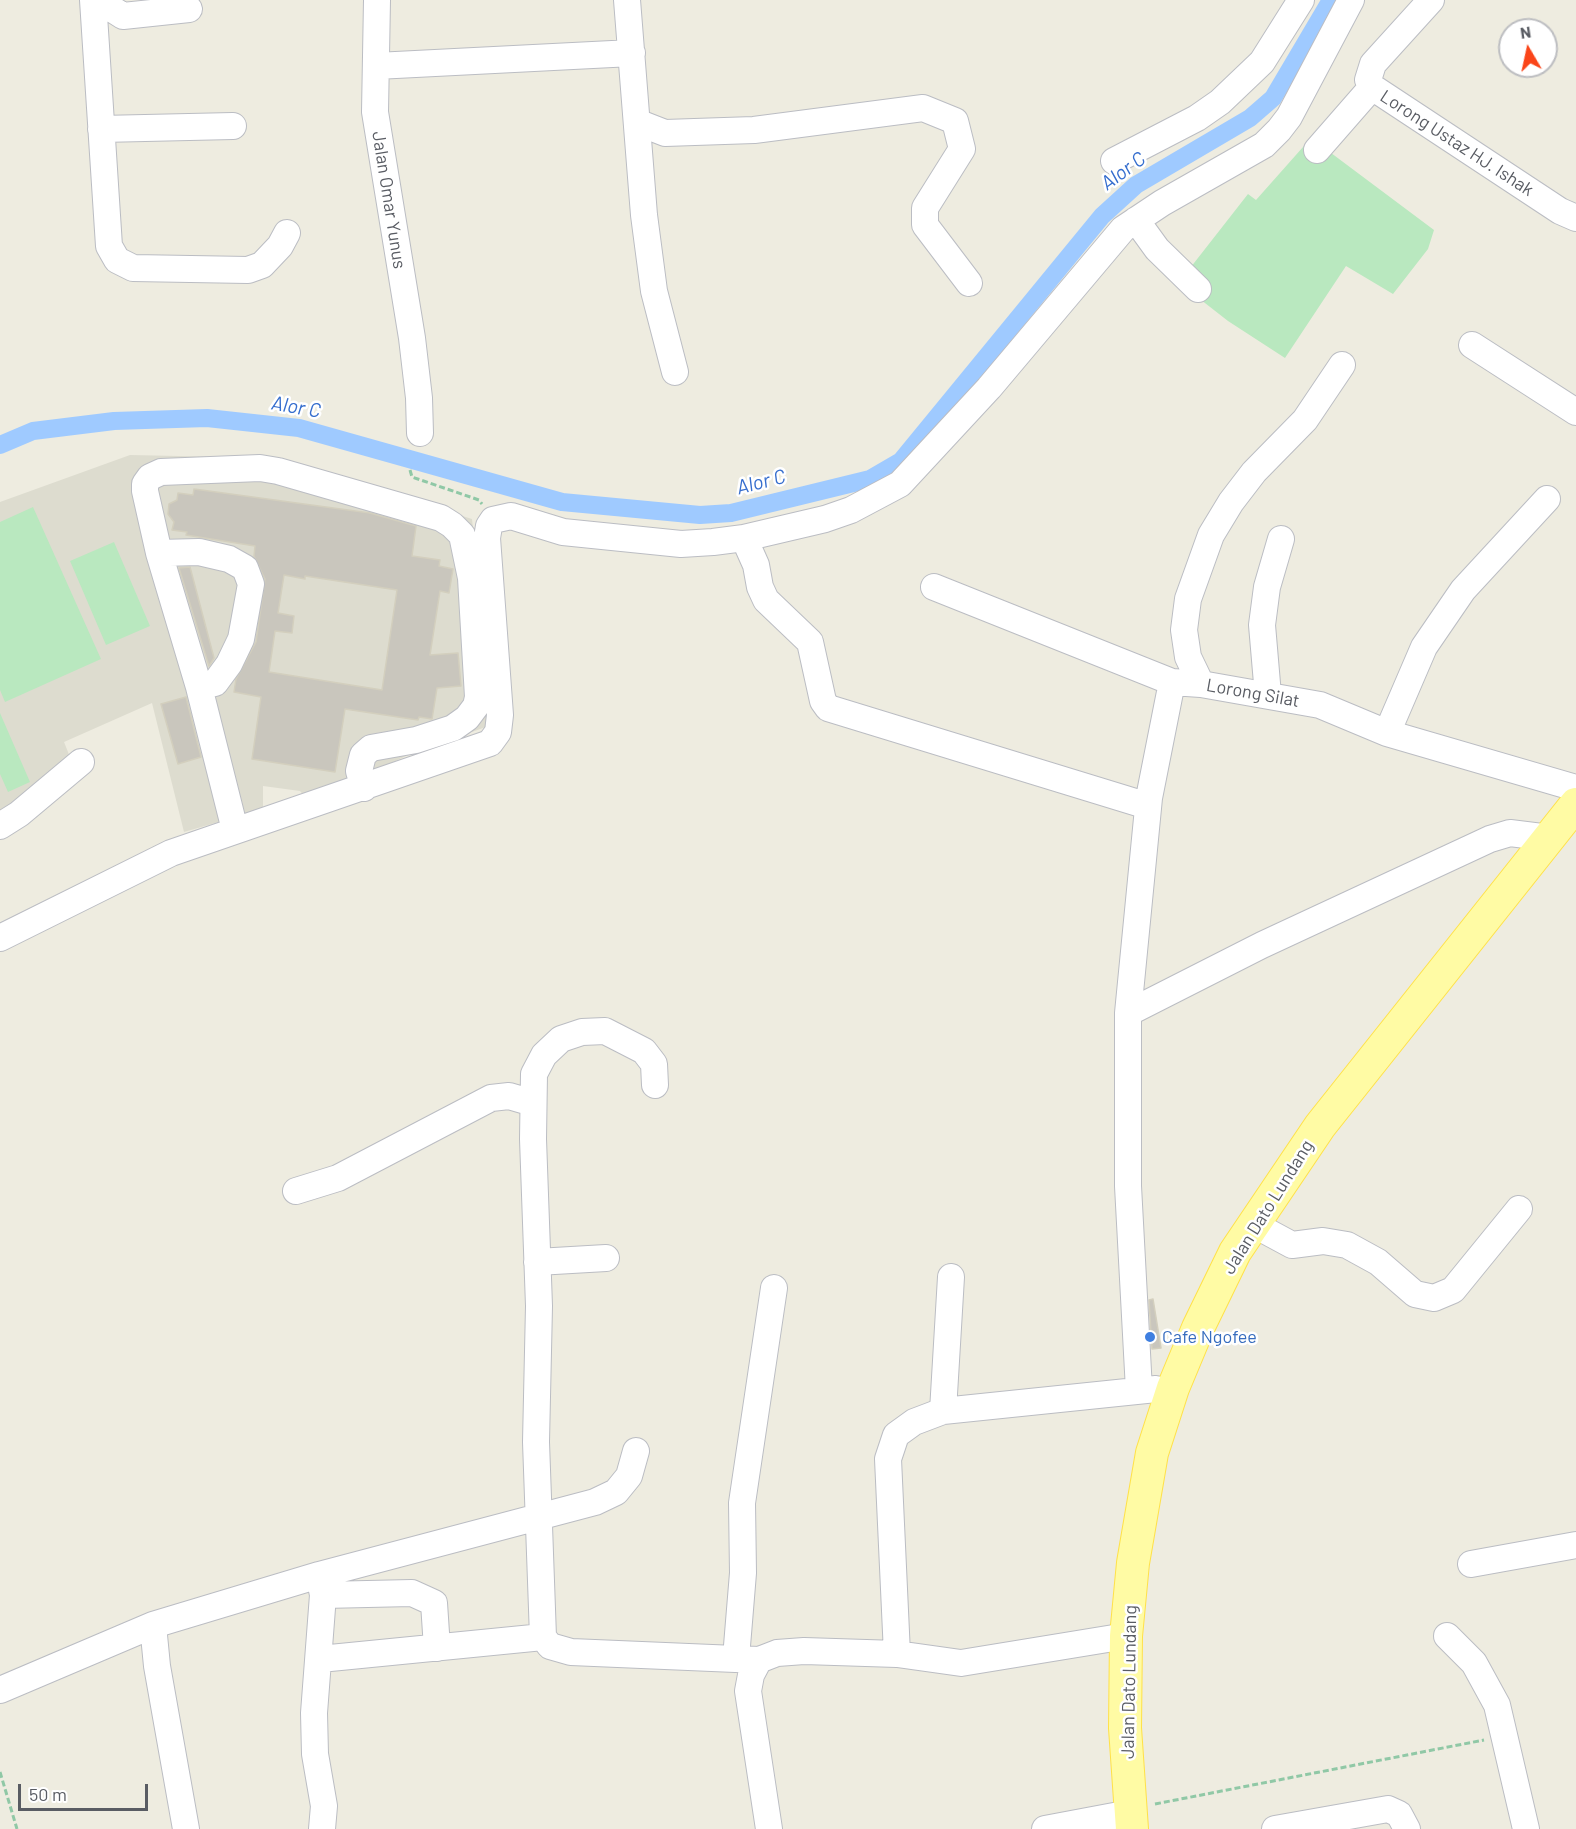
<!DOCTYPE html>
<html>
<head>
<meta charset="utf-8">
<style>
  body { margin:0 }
  #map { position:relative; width:1576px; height:1829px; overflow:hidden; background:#eeece0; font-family:Barlow,sans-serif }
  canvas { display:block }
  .north { position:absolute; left:1498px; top:18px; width:60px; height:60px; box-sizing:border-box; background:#fff; border:2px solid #bdbec1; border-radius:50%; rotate:351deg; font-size:16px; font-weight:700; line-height:24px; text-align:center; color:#595c63 }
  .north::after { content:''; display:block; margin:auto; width:21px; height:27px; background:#fa4519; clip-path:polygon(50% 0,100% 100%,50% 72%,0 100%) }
  .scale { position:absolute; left:18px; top:1784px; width:130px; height:27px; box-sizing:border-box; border:3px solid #595c63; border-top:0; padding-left:8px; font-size:18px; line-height:21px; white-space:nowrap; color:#595c63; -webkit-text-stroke:4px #fff; paint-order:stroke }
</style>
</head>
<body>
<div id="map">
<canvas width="1576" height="1829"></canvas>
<div class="north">N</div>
<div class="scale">50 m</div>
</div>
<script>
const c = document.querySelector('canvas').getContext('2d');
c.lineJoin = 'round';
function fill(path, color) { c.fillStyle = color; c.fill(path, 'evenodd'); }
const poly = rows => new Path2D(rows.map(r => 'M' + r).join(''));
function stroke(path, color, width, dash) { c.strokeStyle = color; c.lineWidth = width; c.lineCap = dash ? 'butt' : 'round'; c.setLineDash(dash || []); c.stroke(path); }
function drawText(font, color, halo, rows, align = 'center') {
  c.font = font + ' Barlow,sans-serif'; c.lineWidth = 5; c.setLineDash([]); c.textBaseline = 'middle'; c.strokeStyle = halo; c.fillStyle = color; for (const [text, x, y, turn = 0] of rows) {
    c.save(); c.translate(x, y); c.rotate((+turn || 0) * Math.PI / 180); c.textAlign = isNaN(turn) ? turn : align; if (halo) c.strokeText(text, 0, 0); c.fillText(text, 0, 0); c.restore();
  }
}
const education = poly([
  [130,455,276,458,472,519,494,724,408,755,366,775,305,797,300,791,263,786,263,809,184,832,152,703,64,742,72,762,0,819,0,502]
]);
const green = poly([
  [1311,138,1434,230,1428,249,1393,294,1346,266,1285,358,1228,321,1187,289,1187,272,1248,194,1256,200],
  [33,507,101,659,5,702,0,690,0,522],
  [114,542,150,626,106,645,70,561],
  [0,713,30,782,8,792,0,774]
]);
const canal = poly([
  [0,445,33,431,114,421,207,418,299,428,562,502,700,515,731,513,870,479,901,461,1102,216,1136,185,1250,118,1273,98,1331,0]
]);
const building = poly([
  [194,489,370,513,416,526,412,556,440,560,439,566,453,569,449,593,440,591,430,655,458,653,461,686,437,688,432,719,419,717,418,720,345,709,335,772,252,759,261,697,234,692,236,679,256,642,265,579,254,556,255,546,186,535,187,532,172,530,174,522,168,514,169,504,177,500,178,493,193,495,194,489],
  [284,575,305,579,305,576,397,590,382,690,269,672,275,631,292,633,294,616,278,613,284,575],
  [190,567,214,658,209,666,179,568,190,567],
  [186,697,201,757,178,764,161,704,186,697],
  [1153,1299,1161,1348,1152,1349,1149,1300,1153,1299]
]);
const path = poly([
  [410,470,412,477,479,500,482,504],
  [0,1772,17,1829],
  [1155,1804,1484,1740]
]);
const minor = poly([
  [93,0,109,246,117,260,133,268,248,270,262,265,280,246,287,233],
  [98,0,123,16,189,9],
  [377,0,375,112,412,338,419,398,420,433],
  [627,0,644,215,654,291,675,372],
  [1431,0,1373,64,1368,80,1372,87,1560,211,1576,218],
  [376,66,632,53],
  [637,122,665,133,754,130,923,108,955,121,962,149,925,208,925,225,969,283],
  [101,129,233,126],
  [1317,150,1372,87],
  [1114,161,1197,118,1220,102,1262,62,1301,0],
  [1136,220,1157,249,1198,289],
  [1472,345,1576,412],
  [744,538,756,565,760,587,766,600,810,642,823,701,828,708,1148,806],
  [159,553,199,552,229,559,245,568,251,584,241,639,229,664,215,683,199,687],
  [934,587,1172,682,1201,684,1320,705,1387,733,1576,788],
  [1201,684,1188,657,1184,630,1188,599,1211,535,1231,502,1254,472,1305,420,1342,365],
  [1268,695,1262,625,1267,587,1281,539],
  [1387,733,1424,647,1463,590,1547,499],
  [0,826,19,814,81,762],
  [235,830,199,687,159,553,145,491,145,484,150,477,161,472,260,468,278,471,441,518,452,525,462,535,471,578,478,697,476,706,467,718,453,728,416,740,371,748,363,755,359,771,364,788],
  [0,938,171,853,490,743,498,732,500,715,487,538,489,526,493,520,511,516,563,532,681,544,713,542,744,538,825,519,851,510,900,484,989,388,1123,229,1162,203,1264,145,1279,130,1289,117,1351,0],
  [1128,1013,1262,945,1490,839,1510,833,1550,838],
  [655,1085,654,1064,644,1051,605,1031,582,1032,561,1039,544,1055,534,1074,533,1139,539,1306,536,1442,543,1637,550,1646,571,1652,759,1660,777,1653,804,1651,897,1654,961,1663,1126,1636],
  [296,1191,338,1178,491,1098,509,1096,533,1103],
  [1253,1224,1292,1245,1323,1241,1347,1245,1378,1262,1415,1294,1434,1298,1453,1290,1519,1209],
  [537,1262,606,1258],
  [1139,1390,1128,1186,1128,1013,1149,798,1172,682],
  [943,1411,951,1277],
  [1471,1564,1576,1545],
  [319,1575,323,1595,314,1713,315,1754,324,1806,322,1829],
  [323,1595,412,1593,434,1603,437,1648],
  [153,1625,157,1666,186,1829],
  [1447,1636,1474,1663,1497,1705,1526,1829],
  [897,1654,888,1459,896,1435,914,1422,943,1411,1156,1389],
  [736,1658,743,1573,742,1503,774,1288],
  [320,1659,543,1637],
  [759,1660,751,1675,748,1691,769,1829],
  [0,1690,153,1625,319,1575,595,1502,616,1492,629,1476,636,1451],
  [1045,1829,1130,1813],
  [1275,1829,1388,1809,1399,1814,1407,1829]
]);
const major = poly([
  [1132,1829,1125,1728,1126,1636,1133,1563,1152,1453,1173,1388,1198,1328,1235,1252,1320,1126,1576,804]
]);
const markers = [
  [1150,1337,6,"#3f7fe0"]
];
const streetNames = [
  ["Lorong Ustaz HJ. Ishak",1457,143,33],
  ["Jalan Omar Yunus",389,200,81],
  ["Lorong Silat",1253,693,10],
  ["Jalan Dato Lundang",1268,1207,-58],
  ["Jalan Dato Lundang",1129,1682,-89]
];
const shopNames = [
  ["Cafe Ngofee",1162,1337]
];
const waterNames = [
  ["Alor C",1123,171,-36],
  ["Alor C",296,407,10],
  ["Alor C",761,482,-14]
];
fill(education, '#dddccf');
fill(green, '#b9e8bf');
stroke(canal, '#9fcaff', 18);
fill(building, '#c9c6bd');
stroke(building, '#d3cfbe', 1.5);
stroke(minor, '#bbbdc3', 28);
stroke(major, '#ffe148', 34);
stroke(path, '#90c8a6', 3, [6, 3]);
stroke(minor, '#fff', 26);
stroke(major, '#fffba4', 32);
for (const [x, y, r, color] of markers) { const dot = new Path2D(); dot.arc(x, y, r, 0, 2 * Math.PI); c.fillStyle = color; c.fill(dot); stroke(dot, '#fff', 2); }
drawText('18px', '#595c63', '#fff', streetNames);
drawText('18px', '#366cbe', '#fff', shopNames, 'left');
drawText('italic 20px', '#366ece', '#fff', waterNames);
</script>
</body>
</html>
